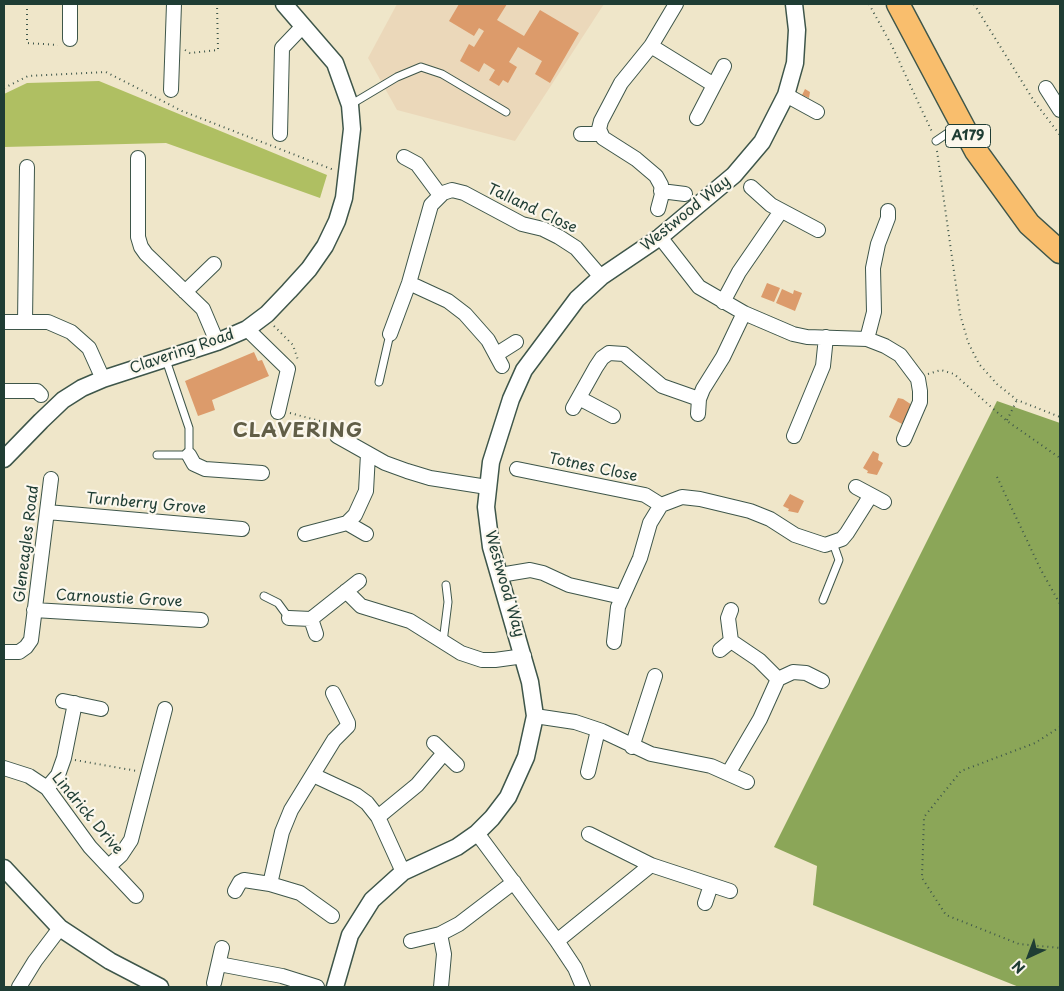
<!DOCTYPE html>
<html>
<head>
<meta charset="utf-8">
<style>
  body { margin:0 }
  #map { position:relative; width:1064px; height:991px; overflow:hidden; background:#efe6c9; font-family:"Playpen Sans",sans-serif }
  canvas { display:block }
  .frame { position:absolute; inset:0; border:5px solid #1f3d34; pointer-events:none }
  .north { position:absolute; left:1004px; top:931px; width:50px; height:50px; -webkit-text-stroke:4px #fbf7ec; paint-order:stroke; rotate:223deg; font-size:14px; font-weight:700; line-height:20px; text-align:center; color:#1f3d34 }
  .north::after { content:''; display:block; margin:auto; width:18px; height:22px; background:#1f3d34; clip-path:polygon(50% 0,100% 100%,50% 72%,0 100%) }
</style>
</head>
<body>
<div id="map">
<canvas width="1064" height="991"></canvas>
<div class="frame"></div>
<div class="north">N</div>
</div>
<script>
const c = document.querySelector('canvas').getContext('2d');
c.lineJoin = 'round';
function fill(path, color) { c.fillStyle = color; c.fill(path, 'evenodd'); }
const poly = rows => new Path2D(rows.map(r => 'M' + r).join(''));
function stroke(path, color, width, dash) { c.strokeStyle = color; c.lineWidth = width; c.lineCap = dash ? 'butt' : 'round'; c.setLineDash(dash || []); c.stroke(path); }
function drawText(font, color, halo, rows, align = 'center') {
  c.font = font + ' "Playpen Sans",sans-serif'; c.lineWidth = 4.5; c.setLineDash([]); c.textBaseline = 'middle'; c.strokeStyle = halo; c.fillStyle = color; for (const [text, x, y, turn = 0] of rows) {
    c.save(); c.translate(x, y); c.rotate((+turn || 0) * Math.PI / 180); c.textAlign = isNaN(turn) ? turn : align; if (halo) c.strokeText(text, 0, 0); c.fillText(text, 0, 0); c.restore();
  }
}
const built = poly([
  [397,4,604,4,515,141,397,110,368,58]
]);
const green = poly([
  [99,81,327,175,320,198,166,143,4,147,4,94,27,83]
]);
const forest = poly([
  [997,401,1060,423,1060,987,1019,987,813,905,817,866,774,847]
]);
const building = poly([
  [459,4,507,4,497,20,524,36,540,10,579,33,550,83,535,74,542,61,518,47,509,62,517,67,508,83,503,80,499,86,489,80,495,70,484,63,479,72,460,61,469,44,474,47,484,31,479,28,474,36,449,21],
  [805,89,810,92,809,98,802,95],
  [767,283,780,288,774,302,761,297],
  [782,289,793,294,794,290,802,293,795,311,776,303],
  [254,352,258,361,262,360,269,376,212,400,215,410,198,416,185,381],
  [898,398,903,399,912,405,902,424,889,417],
  [873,451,879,454,878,460,883,463,877,475,867,473,868,471,863,468],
  [790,494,804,501,798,513,788,511,789,509,783,506]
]);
const path = poly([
  [27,4,27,43,58,45],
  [869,4,892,46,932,132],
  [974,4,1034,101,1060,135],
  [185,50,190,53,218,50,217,4],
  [4,88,28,76,106,72,182,111,334,170],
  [937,151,960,314,968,342,979,364,997,384,1017,400,1060,417],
  [274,326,293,345,298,360],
  [928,374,941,370,954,374,1007,421,1060,458],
  [290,413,331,424],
  [1007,420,1017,400],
  [997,477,1041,570,1060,604],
  [1060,727,1035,743,961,771,924,817,922,878,946,915,1019,944,1060,948],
  [75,760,137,771]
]);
const service = poly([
  [350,105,397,77,421,67,442,74,506,112],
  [936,141,958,126],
  [379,382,390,334],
  [157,455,189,455,189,428,166,360],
  [264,596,278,603,289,618],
  [823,600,839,560,833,543],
  [443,642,448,602,446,585]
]);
const minor = poly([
  [70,4,70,39],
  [651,46,714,85],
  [1046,88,1060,110],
  [171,90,174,4],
  [786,95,817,112],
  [697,118,724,66],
  [280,134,282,48,303,26],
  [581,134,600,134],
  [404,157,417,164,440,195],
  [138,158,138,237,141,247,146,254,203,309,217,342],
  [751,187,771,205,818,230],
  [661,191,685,194],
  [658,209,662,194,661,185,656,176,636,159,603,138,599,129,601,121,621,83,651,46,676,4],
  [660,237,699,287,744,313,723,357,703,389,699,399,698,414],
  [409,283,448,301,465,314,488,340,502,366],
  [185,292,214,264],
  [723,302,739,272,781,211],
  [744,313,793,334,807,337,867,339,885,346,900,355,918,379,920,391,920,402,904,439],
  [4,322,48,322,71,332,89,348,103,379],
  [25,322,27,167],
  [247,329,288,369,278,412],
  [390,334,409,283,431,205,443,193,452,190,464,193,522,224,543,229,559,237,576,248,601,277],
  [867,339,874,312,873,268,878,244,888,218,888,211],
  [497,354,516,342],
  [4,391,37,391,41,395],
  [579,398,613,416],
  [573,408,596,367,602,358,609,353,624,354,662,386,699,399],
  [337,436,385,463,407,471,430,478,487,487],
  [794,436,823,366,826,337],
  [189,455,194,464,205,469,262,473],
  [517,469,645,495,661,505],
  [856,487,884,502],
  [47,512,242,529],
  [347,523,355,515,366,491,368,454],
  [305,534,347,523,366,534],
  [500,575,530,570,543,573,569,585,622,597],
  [346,591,361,606,410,621,461,653,482,660,495,660,524,656],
  [34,610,201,620],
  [289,618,311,619,316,634],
  [311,619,359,581],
  [731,641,759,660,778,679],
  [614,642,618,607,640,558,650,523,661,505,682,497,700,499,750,511,770,519,795,535,825,545,842,539,847,533,871,495],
  [720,650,731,641,728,618,731,610],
  [4,652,19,652,26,647,31,640,51,479],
  [63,701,101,709],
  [535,716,575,722,602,731,651,754,711,766,747,782],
  [434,743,457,765],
  [632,747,655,676],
  [4,768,29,776,47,788,90,847,136,896],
  [588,772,598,730],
  [729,772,760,719,778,679,793,672,806,673,822,681],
  [313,775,356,795,367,803,378,817,403,872],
  [47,788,58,775,64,758,75,703],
  [378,817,417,785,444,753],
  [477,833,557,941,575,968,583,987],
  [589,834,651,865],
  [109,866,121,855,131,840,165,709],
  [270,884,282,832,291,810,334,740,348,726,348,723,333,693],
  [235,891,240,882,244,880,270,884,300,893,332,916],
  [705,903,711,885],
  [440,934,444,954,441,987],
  [411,941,440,934,459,924,514,882],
  [557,941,651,865,730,891],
  [219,964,282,976,317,987],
  [214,983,222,948],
  [19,987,35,961,60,928]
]);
const tertiary = poly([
  [4,459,41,421,63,400,82,388,103,379,217,342,247,329,267,314,289,291,309,269,325,246,337,221,344,198,352,129,350,105,335,63,284,4],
  [4,868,60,928,110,961,160,987],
  [335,987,350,935,372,900,403,872,457,847,477,833,492,818,508,797,526,757,535,716,530,682,491,547,486,507,491,462,511,399,524,370,577,299,601,277,660,237,734,175,762,142,786,95,795,63,797,30,794,4]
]);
const trunk = poly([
  [898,4,976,151,1029,224,1060,252]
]);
const shields = [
  [968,136,45]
];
const shieldNames = [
  ["A179",968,136]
];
const streetNames = [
  ["Talland Close",532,209,25],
  ["Westwood Way",686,214,-39],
  ["Clavering Road",182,352,-19],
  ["Totnes Close",593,468,12],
  ["Turnberry Grove",146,504,5],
  ["Gleneagles Road",27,544,-83],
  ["Westwood Way",504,584,74],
  ["Carnoustie Grove",119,599,3],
  ["Lindrick Drive",87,814,50]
];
const districtNames = [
  ["CLAVERING",298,431]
];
fill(built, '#ebd8ba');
fill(green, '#afbf62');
fill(forest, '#8ba658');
fill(building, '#dc9b6b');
stroke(service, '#3e564a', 9);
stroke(minor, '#3e564a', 16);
stroke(tertiary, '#3e564a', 19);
stroke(trunk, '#3e564a', 25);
stroke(path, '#3e564a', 2, [1, 4]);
stroke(service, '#fff', 7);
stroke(minor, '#fff', 14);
stroke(tertiary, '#fff', 16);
stroke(trunk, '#f9be6d', 22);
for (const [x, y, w] of shields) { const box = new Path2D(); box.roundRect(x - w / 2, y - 11.5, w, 23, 4); c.fillStyle = '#fbf7ec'; c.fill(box); stroke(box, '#1f3d34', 1); }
drawText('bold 14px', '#1f3d34', null, shieldNames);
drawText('15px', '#1f3d34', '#fbf7ec', streetNames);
c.letterSpacing = '1px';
drawText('bold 20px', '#615e47', '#fbf7ec', districtNames);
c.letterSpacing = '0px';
</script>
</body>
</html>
